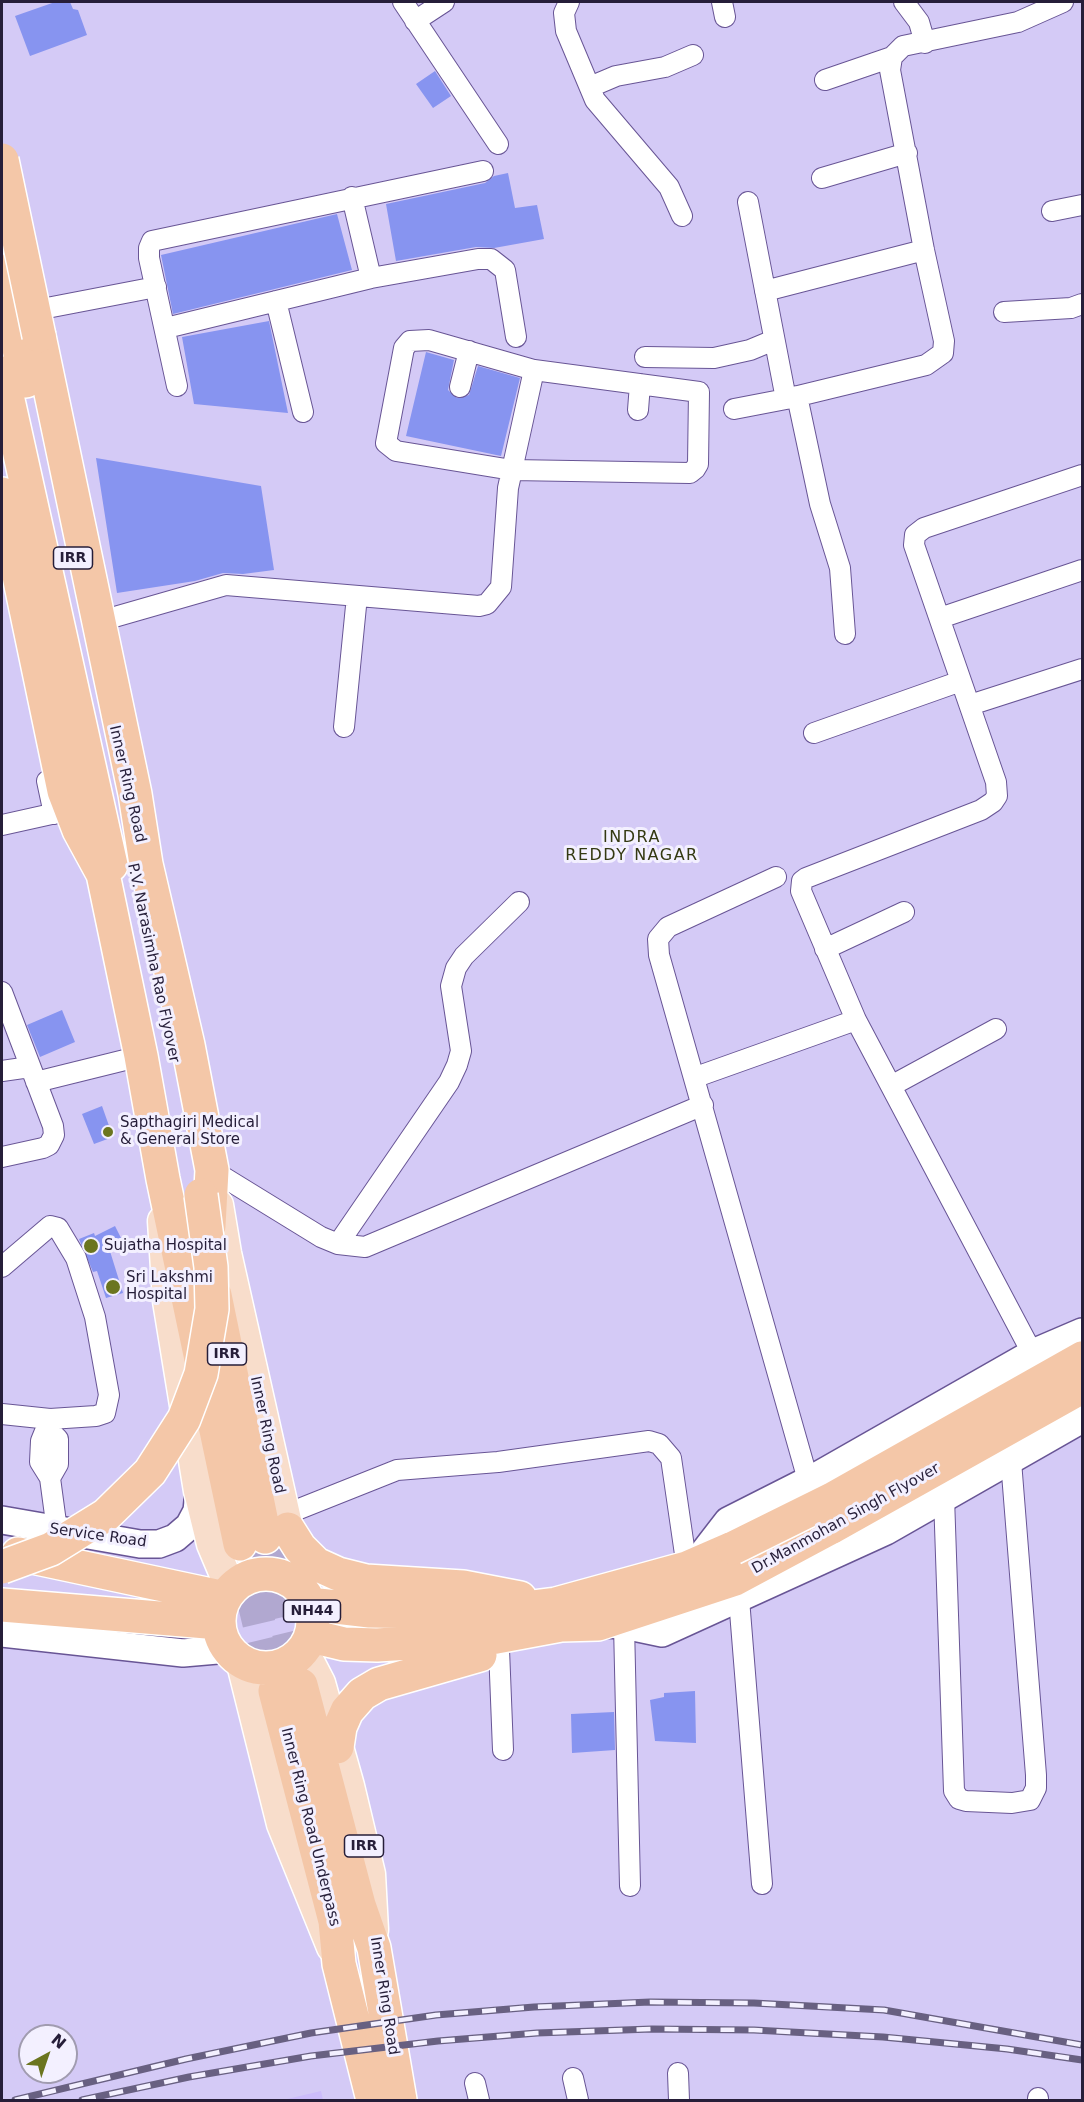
<!DOCTYPE html>
<html>
<head>
<meta charset="utf-8">
<style>
  body { margin:0 }
  #map { position:relative; width:1084px; height:2102px; overflow:hidden; background:#d4caf6; font-family:"DejaVu Sans",sans-serif }
  canvas { display:block }
  .frame { position:absolute; inset:0; border:3px solid #261e39; pointer-events:none }
  .north { position:absolute; left:18px; top:2024px; width:60px; height:60px; box-sizing:border-box; background:#f3f0ff; border:2px solid #a19cb0; border-radius:50%; rotate:40deg; font-size:16px; font-weight:700; line-height:24px; text-align:center; color:#261e39 }
  .north::after { content:''; display:block; margin:auto; width:21px; height:27px; background:#6b751f; clip-path:polygon(50% 0,100% 100%,50% 72%,0 100%) }
</style>
</head>
<body>
<div id="map">
<canvas width="1084" height="2102"></canvas>
<div class="frame"></div>
<div class="north">N</div>
</div>
<script>
const c = document.querySelector('canvas').getContext('2d');
c.lineJoin = 'round';
function fill(path, color) { c.fillStyle = color; c.fill(path, 'evenodd'); }
const poly = rows => new Path2D(rows.map(r => 'M' + r).join(''));
function stroke(path, color, width, dash) { c.strokeStyle = color; c.lineWidth = width; c.lineCap = dash ? 'butt' : 'round'; c.setLineDash(dash || []); c.stroke(path); }
function drawText(font, color, halo, rows, align = 'center') {
  c.font = font + ' "DejaVu Sans",sans-serif'; c.lineWidth = 6; c.setLineDash([]); c.textBaseline = 'middle'; c.strokeStyle = halo; c.fillStyle = color; for (const [text, x, y, turn = 0] of rows) {
    c.save(); c.translate(x, y); c.rotate((+turn || 0) * Math.PI / 180); c.textAlign = isNaN(turn) ? turn : align; if (halo) c.strokeText(text, 0, 0); c.fillText(text, 0, 0); c.restore();
  }
}
const built = poly([
  [321,2091,323,2100,283,2100]
]);
const building = poly([
  [55,2,70,2,73,9,78,10,87,35,30,56,15,16],
  [435,71,451,96,433,108,416,84],
  [508,173,515,208,537,205,544,239,494,248,476,247,396,261,386,204,485,183,494,176],
  [337,214,352,270,173,314,161,255],
  [269,321,288,413,194,404,182,337],
  [426,352,454,360,448,390,457,398,469,395,478,366,520,378,501,456,406,436],
  [96,458,261,486,274,570,243,574,223,573,195,581,117,593],
  [62,1010,75,1042,40,1057,27,1025],
  [102,1106,113,1137,94,1144,82,1114],
  [115,1226,123,1242,109,1248,123,1293,106,1298,97,1271,93,1272,79,1239,94,1233,95,1236],
  [695,1691,696,1743,655,1741,650,1700,664,1697,664,1693],
  [614,1712,615,1750,572,1753,571,1714]
]);
const highwayTunnel = poly([
  [265,1537,301,1684],
  [240,1544,275,1691]
]);
const street = poly([
  [403,2,498,144],
  [569,2,564,13,566,31,595,100,669,187,682,216],
  [722,2,725,17],
  [904,2,919,22,925,43],
  [415,21,444,2],
  [825,80,892,57],
  [590,87,616,76,665,67,693,55],
  [822,178,907,153],
  [352,197,371,278],
  [748,202,786,399],
  [1052,211,1082,205],
  [765,291,924,250],
  [276,301,303,412],
  [26,312,156,287],
  [1004,312,1071,308,1082,304],
  [166,328,371,278,478,259,491,259,505,270,516,337],
  [645,357,714,358,750,350,774,340],
  [177,386,149,258,149,248,152,241,483,171],
  [460,387,469,351],
  [797,396,820,504,840,568,845,634],
  [734,409,786,399,926,365,943,353,944,341,924,250,890,70,892,57,903,46,1018,22,1063,2],
  [638,410,640,384],
  [111,618,226,585,479,606,487,604,501,587,508,488,512,470,690,473,695,469,698,464,699,392,534,370,512,470,396,451,386,443,404,348,410,341,429,340,534,370],
  [940,618,1082,570],
  [970,705,1082,669],
  [344,727,357,596],
  [814,733,961,681],
  [47,781,54,814],
  [2,825,65,811],
  [776,877,668,927,658,939,659,955,808,1480],
  [825,949,904,912],
  [2,992,53,1126,54,1135,49,1145,43,1148,2,1157],
  [2,1071,30,1067],
  [696,1077,856,1020],
  [36,1082,141,1056],
  [891,1086,996,1029],
  [212,1170,321,1237,338,1244,365,1247,703,1105],
  [338,1244,449,1082,457,1065,461,1051,451,986,456,968,464,956,519,902],
  [2,1267,50,1226,58,1228,76,1258,95,1317,109,1395,105,1413,96,1416,50,1419],
  [1039,1366,856,1020,801,891,802,881,806,878,981,810,993,802,997,796,996,782,914,545,915,535,924,528,1082,475],
  [2,1414,50,1419,41,1441,40,1462,50,1478,57,1530],
  [48,1429,58,1439,58,1464,50,1478],
  [944,1497,954,1791,959,1799,966,1801,1012,1803,1030,1800,1036,1788,1036,1775,1011,1461],
  [284,1515,397,1470,498,1462,649,1441,659,1444,671,1458,687,1568],
  [739,1599,762,1884],
  [624,1625,630,1886],
  [499,1649,503,1750],
  [678,2073,679,2100],
  [573,2078,578,2100],
  [475,2083,479,2100],
  [1038,2100,1038,2098]
]);
const secondary = poly([
  [2,1520,140,1544,159,1544,175,1538,189,1526,197,1511,199,1491],
  [694,1565,728,1521,817,1476,1033,1353,1082,1332],
  [602,1624,624,1625,662,1633,886,1531,1082,1419],
  [2,1633,183,1653,229,1649]
]);
const primary = poly([
  [218,1205,226,1253,288,1529],
  [163,1221,168,1301,199,1491,212,1544,231,1589],
  [303,1650,320,1683,349,1786,370,1874,373,1930],
  [241,1660,282,1824,332,1947]
]);
const highway = poly([
  [2,271,26,381],
  [39,336,135,794,146,864,188,1045,212,1170,209,1226],
  [2,373,111,865],
  [2,494,64,791,79,830,103,874,141,1056,163,1179,240,1544],
  [215,1295,265,1537],
  [288,1529,300,1548,316,1564,338,1574,366,1581,463,1587,520,1598],
  [18,1554,225,1598],
  '219 1621a47 47 0 1 1 94 0a47 47 0 1 1-94 0Z',
  [310,1604,370,1611,484,1613,556,1604,687,1568,733,1548],
  [2,1605,219,1623],
  [311,1636,344,1644,377,1645,491,1638,561,1625,598,1624,735,1579,832,1527],
  [301,1685,359,1905,374,1948,400,2100],
  [275,1691,335,1921,339,1964,373,2100],
  [337,1747,340,1727,347,1711,362,1694,379,1684,480,1655]
]);
const rail = poly([
  [15,2100,186,2059,311,2033,436,2015,534,2007,650,2002,754,2003,884,2010,1082,2045],
  [82,2100,189,2077,311,2056,438,2041,537,2033,652,2029,754,2030,883,2037,1007,2049,1082,2060]
]);
const highwayBridge = poly([
  [2,160,39,336],
  [832,1527,1082,1387],
  [733,1548,832,1499,1082,1358],
  [2,1567,51,1549,106,1515,150,1472,184,1419,201,1374,212,1309,211,1267,201,1195]
]);
const markers = [
  [108,1132,6,"#6b751f"],
  [91,1246,8,"#6b751f"],
  [113,1287,8,"#6b751f"]
];
const shields = [
  [73,558,39],
  [227,1354,39],
  [312,1611,57],
  [364,1846,39]
];
const shieldNames = [
  ["IRR",73,558],
  ["IRR",227,1354],
  ["NH44",312,1611],
  ["IRR",364,1846]
];
const streetNames = [
  ["Inner Ring Road",127,784,77],
  ["P.V. Narasimha Rao Flyover",153,963,78],
  ["Inner Ring Road",267,1435,78],
  ["Dr.Manmohan Singh Flyover",846,1519,-29],
  ["Service Road",98,1536,8],
  ["Inner Ring Road Underpass",310,1827,76],
  ["Inner Ring Road",384,1996,81]
];
const poiNames = [
  ["Sapthagiri Medical",120,1123],
  ["& General Store",120,1140],
  ["Sujatha Hospital",104,1246],
  ["Sri Lakshmi",126,1278],
  ["Hospital",126,1295]
];
const neighbourhoodNames = [
  ["INDRA",632,838],
  ["REDDY NAGAR",632,856]
];
fill(built, '#ccbcfb');
fill(building, '#8794f0');
stroke(highwayTunnel, '#b1a8d0', 33, [33, 16]);
stroke(street, '#685595', 22);
stroke(secondary, '#685595', 30);
stroke(primary, '#fff', 33);
stroke(highway, '#fff', 36);
stroke(street, '#fff', 20);
stroke(secondary, '#fff', 27);
stroke(primary, '#f8ddcb', 30);
stroke(highway, '#f4c7a8', 33);
stroke(rail, '#686081', 7);
stroke(rail, '#f3f0ff', 4.5, [14]);
stroke(highwayBridge, '#fff', 36, []);
stroke(highwayBridge, '#f4c7a8', 33);
for (const [x, y, r, color] of markers) { const dot = new Path2D(); dot.arc(x, y, r, 0, 2 * Math.PI); c.fillStyle = color; c.fill(dot); stroke(dot, '#f3f0ff', 2); }
for (const [x, y, w] of shields) { const box = new Path2D(); box.roundRect(x - w / 2, y - 11, w, 22, 4.5); c.fillStyle = '#f3f0ff'; c.fill(box); stroke(box, '#261e39', 1.5); }
drawText('bold 14px', '#261e39', null, shieldNames);
drawText('15px', '#261e39', '#f3f0ff', streetNames);
drawText('15px', '#261e39', '#f3f0ff', poiNames, 'left');
c.letterSpacing = '1.5px';
drawText('16px', '#343912', '#f3f0ff', neighbourhoodNames);
c.letterSpacing = '0px';
</script>
</body>
</html>
